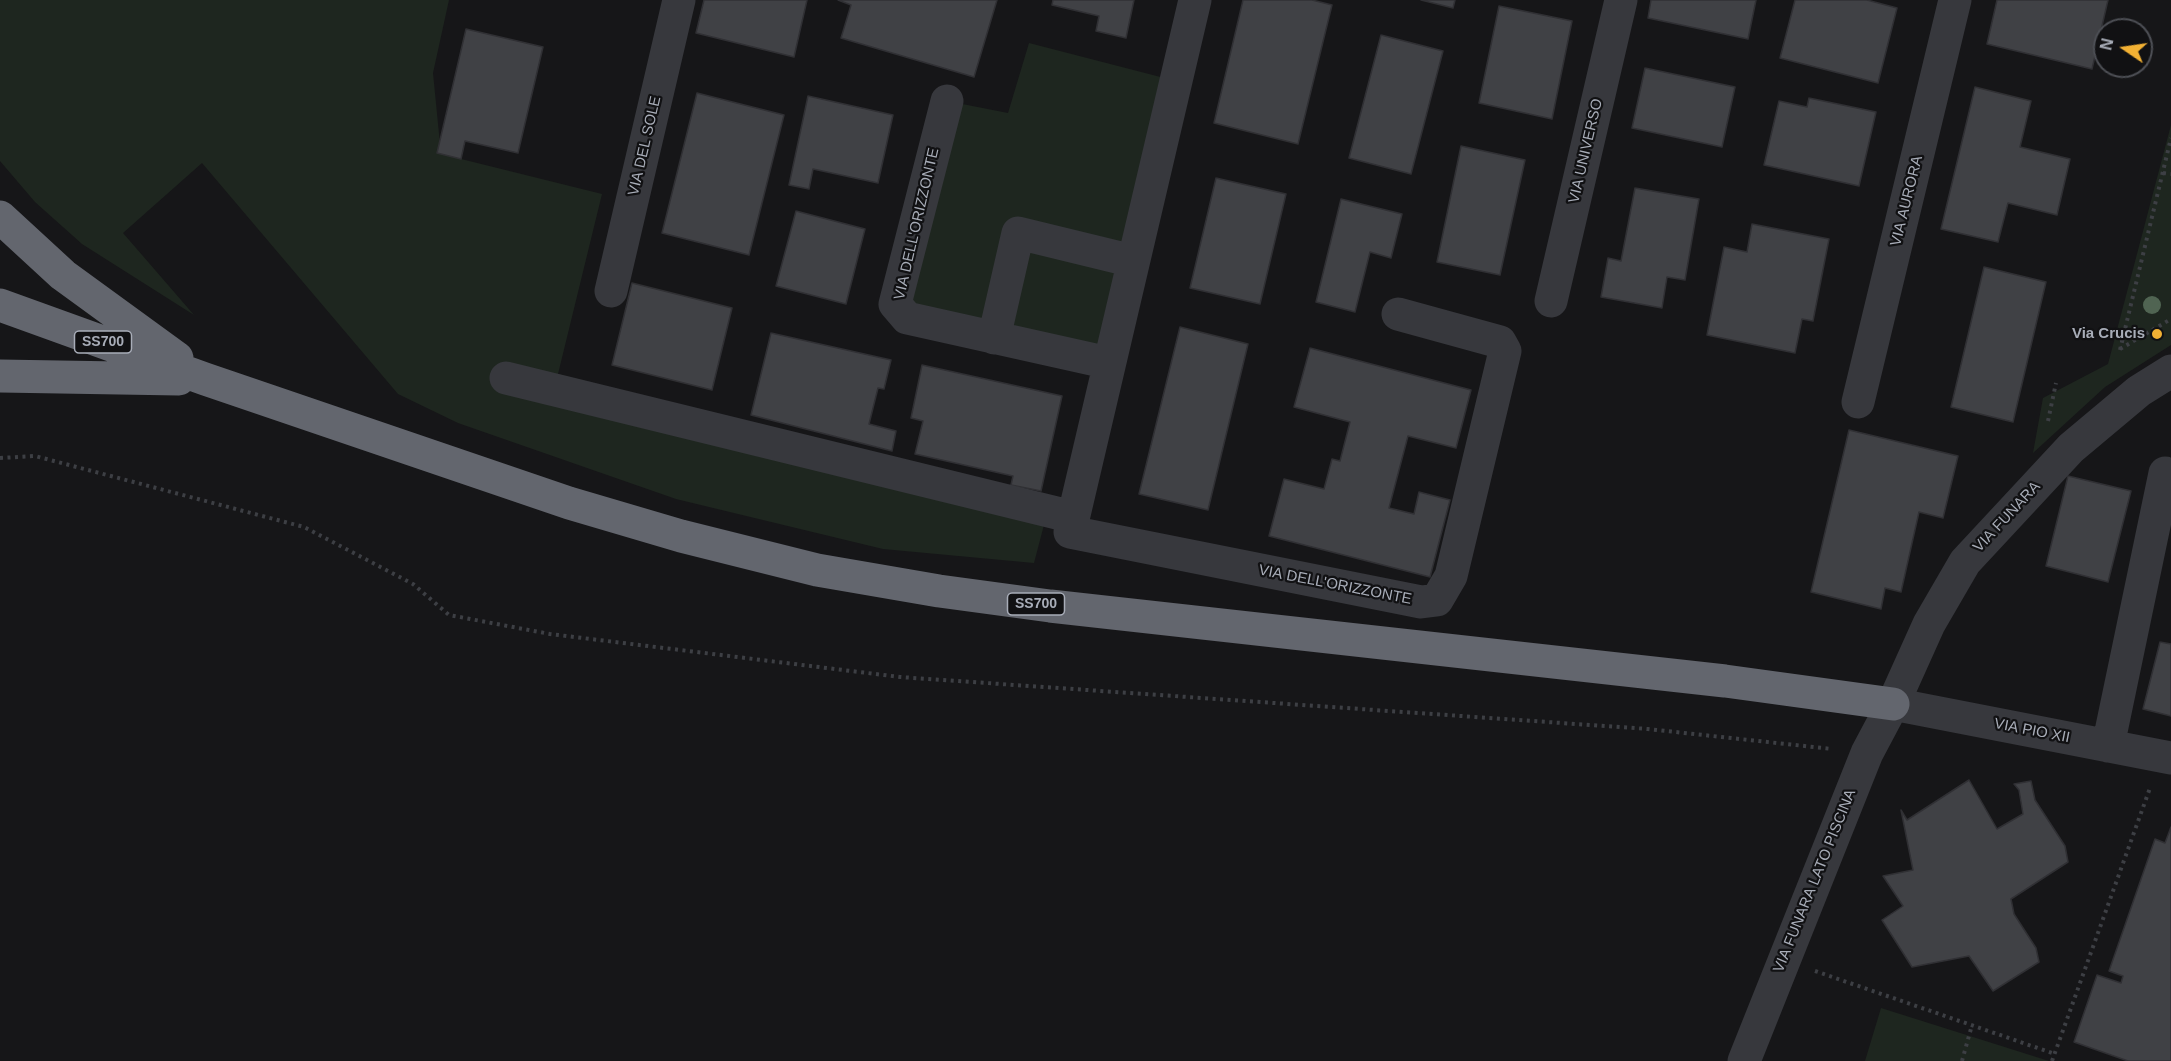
<!DOCTYPE html>
<html>
<head>
<meta charset="utf-8">
<style>
  body { margin:0 }
  #map { position:relative; width:2171px; height:1061px; overflow:hidden; background:#161618; font-family:Arial,sans-serif }
  canvas { display:block }
  .north { position:absolute; left:2093px; top:18px; width:60px; height:60px; box-sizing:border-box; background:#111113; border:2px solid #4d4f55; border-radius:50%; rotate:283deg; font-size:16px; font-weight:700; line-height:24px; text-align:center; color:#a8adb8 }
  .north::after { content:''; display:block; margin:auto; width:21px; height:27px; background:#f2b134; clip-path:polygon(50% 0,100% 100%,50% 72%,0 100%) }
</style>
</head>
<body>
<div id="map">
<canvas width="2171" height="1061"></canvas>
<div class="north">N</div>
</div>
<script>
const c = document.querySelector('canvas').getContext('2d');
c.lineJoin = 'round';
function fill(path, color) { c.fillStyle = color; c.fill(path, 'evenodd'); }
const poly = rows => new Path2D(rows.map(r => 'M' + r).join(''));
function stroke(path, color, width, dash) { c.strokeStyle = color; c.lineWidth = width; c.lineCap = dash ? 'butt' : 'round'; c.setLineDash(dash || []); c.stroke(path); }
function drawText(font, color, halo, rows, align = 'center') {
  c.font = font + ' Arial,sans-serif'; c.lineWidth = 4.5; c.setLineDash([]); c.textBaseline = 'middle'; c.strokeStyle = halo; c.fillStyle = color; for (const [text, x, y, turn = 0] of rows) {
    c.save(); c.translate(x, y); c.rotate((+turn || 0) * Math.PI / 180); c.textAlign = isNaN(turn) ? turn : align; if (halo) c.strokeText(text, 0, 0); c.fillText(text, 0, 0); c.restore();
  }
}
const green = poly([
  [0,0,449,0,433,73,441,154,602,194,558,374,1051,498,1034,563,883,549,676,499,458,423,398,394,202,163,123,233,194,315,82,244,35,202,0,161],
  [1029,43,1176,81,1109,363,907,318,947,101,1008,113],
  [2171,125,2171,345,2105,387,2033,453,2043,398,2108,364],
  [1881,1008,2049,1061,1865,1061]
]);
const building = poly([
  [704,0,807,0,794,57,696,33,704,0],
  [838,0,997,0,974,77,841,38,851,5,838,0],
  [1053,0,1134,0,1126,38,1096,31,1099,16,1052,5,1053,0],
  [1243,0,1312,0,1332,5,1298,144,1214,123,1243,0],
  [1421,0,1455,0,1453,8,1421,0],
  [1651,0,1756,0,1748,39,1648,18,1651,0],
  [1795,0,1867,0,1897,8,1878,83,1780,58,1795,0],
  [1997,0,2108,0,2092,69,1987,44,1997,0],
  [1499,6,1572,21,1552,119,1479,103,1499,6],
  [466,29,543,47,518,153,465,141,461,159,437,153,466,29],
  [1381,35,1443,51,1411,174,1349,158,1381,35],
  [1645,68,1735,87,1722,147,1632,128,1645,68],
  [1975,87,2031,101,2020,147,2070,159,2057,215,2008,203,1998,242,1941,229,1975,87],
  [697,93,784,115,749,255,662,233,697,93],
  [808,96,893,115,878,183,813,169,809,189,789,185,808,96],
  [1809,98,1876,112,1859,186,1764,165,1779,101,1807,107,1809,98],
  [1461,146,1525,160,1500,275,1437,262,1461,146],
  [1216,178,1286,194,1260,304,1190,288,1216,178],
  [1635,188,1699,199,1685,280,1667,277,1662,308,1601,297,1608,258,1621,261,1635,188],
  [1341,199,1402,214,1391,258,1370,252,1355,312,1316,302,1341,199],
  [796,211,865,229,846,304,776,286,796,211],
  [1752,224,1829,239,1813,321,1802,319,1795,353,1707,335,1724,247,1747,252,1752,224],
  [1984,267,2046,282,2013,422,1951,407,1984,267],
  [632,283,732,308,712,390,612,365,632,283],
  [1180,327,1248,344,1208,510,1139,494,1180,327],
  [771,333,891,360,884,389,878,388,869,424,896,431,892,451,751,415,771,333],
  [1310,348,1471,390,1456,448,1408,436,1389,508,1414,514,1419,492,1450,500,1430,577,1269,536,1284,479,1324,489,1332,459,1340,461,1350,422,1294,407,1310,348],
  [922,365,1062,396,1041,491,1011,485,1013,476,915,454,923,421,911,418,922,365],
  [1849,430,1958,456,1943,518,1919,512,1901,592,1885,588,1881,609,1811,592,1849,430],
  [2068,476,2131,491,2108,582,2046,566,2068,476],
  [2160,642,2171,644,2171,716,2143,709,2160,642],
  [1969,780,1997,829,2023,814,2019,790,2014,784,2031,781,2035,800,2065,846,2068,862,2011,899,2014,914,2036,948,2039,962,1993,991,1969,956,1912,967,1882,920,1903,906,1883,876,1913,870,1901,810,1907,820,1969,780],
  [2171,827,2171,1061,2128,1061,2074,1042,2097,975,2121,983,2123,976,2109,971,2155,839,2165,843,2171,827]
]);
const path = poly([
  [2163,173,2171,174],
  [2120,349,2171,319],
  [2120,350,2171,138],
  [2048,421,2056,383],
  [0,458,35,456,304,527,413,584,449,615,550,634,900,677,1648,729,1832,749],
  [1815,971,2055,1054],
  [1962,1061,1972,1025],
  [2052,1061,2150,788]
]);
const minor = poly([
  [1195,0,1070,532,1421,602,1437,600,1451,576,1505,351,1500,342,1398,314],
  [947,101,895,304,907,318,1109,363],
  [611,291,679,0],
  [1551,301,1621,0],
  [994,338,1018,233,1133,261],
  [506,378,1073,517],
  [1858,402,1955,0],
  [1893,704,2171,758],
  [2108,746,2165,473],
  [1744,1061,1867,753,1893,704,1929,624,1965,562,2071,448,2139,391,2171,371]
]);
const highway = poly([
  [0,217,63,275,177,358],
  [0,305,205,379,569,503,681,536,817,570,939,591,1050,606,1725,681,1893,704],
  [0,376,179,379]
]);
const trees = [
  [2152,305]
];
const markers = [
  [2157,334,6,"#f2b134"]
];
const shields = [
  [103,342,57],
  [1036,604,57]
];
const shieldNames = [
  ["SS700",103,342],
  ["SS700",1036,604]
];
const streetNames = [
  ["VIA DEL SOLE",645,146,-77],
  ["VIA UNIVERSO",1586,151,-77],
  ["VIA AURORA",1907,201,-76],
  ["VIA DELL'ORIZZONTE",917,224,-77],
  ["VIA FUNARA",2007,517,-47],
  ["VIA DELL'ORIZZONTE",1335,585,11],
  ["VIA PIO XII",2032,731,11],
  ["VIA FUNARA LATO PISCINA",1815,881,-68]
];
const poiNames = [
  ["Via Crucis",2145,334]
];
fill(green, '#1e261f');
fill(building, '#404145');
stroke(building, '#303034', 1.5);
stroke(path, '#3d3f44', 4, [3, 4.5]);
stroke(minor, '#37383d', 33);
stroke(highway, '#63666e', 33);
c.fillStyle = '#506452';
for (const [x, y] of trees) { c.beginPath(); c.arc(x, y, 9, 0, 2 * Math.PI); c.fill(); }
for (const [x, y, r, color] of markers) { const dot = new Path2D(); dot.arc(x, y, r, 0, 2 * Math.PI); c.fillStyle = color; c.fill(dot); stroke(dot, '#111113', 2); }
for (const [x, y, w] of shields) { const box = new Path2D(); box.roundRect(x - w / 2, y - 11, w, 22, 4.5); c.fillStyle = '#111113'; c.fill(box); stroke(box, '#a8adb8', 1.5); }
drawText('bold 14px', '#a8adb8', null, shieldNames);
drawText('15px', '#a8adb8', '#111113', streetNames);
drawText('bold 15px', '#a8adb8', '#111113', poiNames, 'right');
</script>
</body>
</html>
